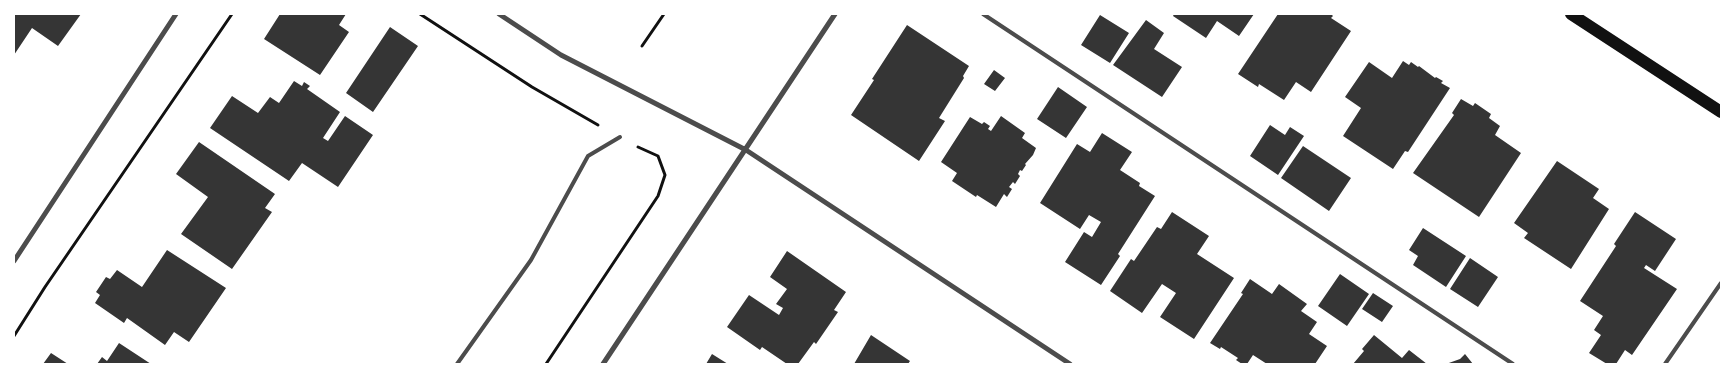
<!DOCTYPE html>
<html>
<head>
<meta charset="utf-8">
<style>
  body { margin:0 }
  #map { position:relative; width:1735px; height:378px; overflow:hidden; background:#fff; font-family:Figtree,sans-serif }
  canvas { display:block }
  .frame { position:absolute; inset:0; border:15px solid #fff; pointer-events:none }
</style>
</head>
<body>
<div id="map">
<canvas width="1735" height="378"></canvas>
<div class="frame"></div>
</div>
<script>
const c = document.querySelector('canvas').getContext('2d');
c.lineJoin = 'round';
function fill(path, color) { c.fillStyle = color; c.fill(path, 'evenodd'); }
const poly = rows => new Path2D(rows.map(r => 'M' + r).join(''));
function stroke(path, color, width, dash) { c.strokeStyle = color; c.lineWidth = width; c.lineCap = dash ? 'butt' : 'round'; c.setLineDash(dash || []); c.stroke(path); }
const building = poly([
  [14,14,81,14,58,46,32,28,14,55],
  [280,14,346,14,339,25,349,32,320,75,264,39],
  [1174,14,1254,14,1239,36,1217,21,1206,38,1173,16],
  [1278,14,1331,14,1333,16,1331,18,1351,31,1311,92,1296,82,1284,100,1259,84,1258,87,1238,74],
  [1100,15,1129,33,1110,63,1081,45],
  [1146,20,1164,33,1154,49,1182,67,1162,97,1113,65],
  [907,25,969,66,963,76,964,78,939,118,945,121,919,161,851,115,874,80,872,79],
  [390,27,418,46,373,112,346,93],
  [1403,61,1409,65,1411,62,1418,67,1419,66,1435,78,1436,77,1443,81,1441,83,1450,88,1408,152,1405,151,1393,169,1343,136,1361,108,1345,97,1369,62,1392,78],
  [994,70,1005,78,995,91,984,84],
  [294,81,302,86,304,82,310,86,307,89,340,112,323,138,328,141,345,116,373,135,338,187,302,163,289,181,210,128,232,96,258,113,270,97,279,103],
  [1058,87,1087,107,1066,138,1037,119],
  [1461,99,1473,106,1475,103,1491,114,1489,118,1500,126,1495,135,1521,153,1479,217,1413,173,1454,115,1452,113],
  [1001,116,1025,133,1022,138,1036,148,1033,155,1025,164,1026,165,1022,171,1020,170,1018,174,1020,176,1015,184,1013,182,1009,187,1012,189,1007,197,1004,194,996,207,977,195,976,197,952,181,957,173,941,162,970,117,982,124,984,122,990,126,988,129,991,131],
  [1270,125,1285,135,1290,127,1304,136,1278,175,1250,156],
  [1102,133,1132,152,1120,170,1140,183,1139,186,1155,196,1118,254,1120,256,1101,285,1065,262,1084,232,1092,237,1101,222,1089,215,1080,229,1040,203,1077,144,1090,152],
  [199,142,275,194,265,208,272,212,232,269,181,234,208,197,176,174],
  [1303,146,1351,178,1329,211,1281,178],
  [1557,161,1599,189,1593,198,1609,209,1571,269,1524,238,1528,233,1514,223],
  [1172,212,1209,236,1197,254,1234,278,1194,339,1160,317,1176,293,1162,284,1142,313,1110,291,1131,259,1134,261,1157,227,1161,229],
  [1635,212,1676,239,1655,271,1646,265,1644,268,1677,289,1632,355,1625,350,1616,364,1607,364,1589,353,1601,335,1594,330,1603,316,1580,301,1616,246,1614,244],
  [1423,228,1466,256,1446,287,1413,265,1418,256,1409,250],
  [167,250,226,288,189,342,174,332,165,345,127,318,124,323,95,303,100,295,96,292,106,277,110,279,117,270,142,287],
  [787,251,846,292,834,310,838,312,816,344,814,342,798,364,787,364,762,347,760,350,727,327,749,295,779,315,783,308,776,304,787,289,770,277],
  [1470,258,1498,277,1478,307,1450,289],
  [1340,274,1369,294,1347,326,1318,306],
  [1250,279,1272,294,1279,284,1307,304,1301,311,1317,322,1309,334,1327,346,1315,364,1267,364,1253,355,1247,364,1242,364,1236,360,1238,358,1221,347,1220,349,1210,343,1243,294,1241,293],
  [1373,293,1393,306,1382,322,1362,309],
  [871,335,910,361,908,364,854,364],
  [1374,335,1402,358,1409,350,1427,364,1353,364,1364,351,1362,349],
  [119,343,151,364,97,364,102,357,107,361],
  [51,353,68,364,43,364],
  [712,354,728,364,706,364],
  [1465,354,1473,364,1446,364,1460,359]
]);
const path = poly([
  [420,14,532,87,598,125],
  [642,46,664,14],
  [14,336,45,287,232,14],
  [546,364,658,196,665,175,658,156,638,147]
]);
const service = poly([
  [983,14,1513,364],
  [457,364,531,260,588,156,620,137],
  [1665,364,1721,283]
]);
const minor = poly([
  [499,14,561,55,746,150,1070,364],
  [14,261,176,14],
  [603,364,835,14]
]);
const primary = poly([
  [1571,14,1721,112]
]);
fill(building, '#353535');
stroke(path, '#111', 3);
stroke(service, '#4c4c4c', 4);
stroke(minor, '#4c4c4c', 5);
stroke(primary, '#111', 12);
</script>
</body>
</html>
